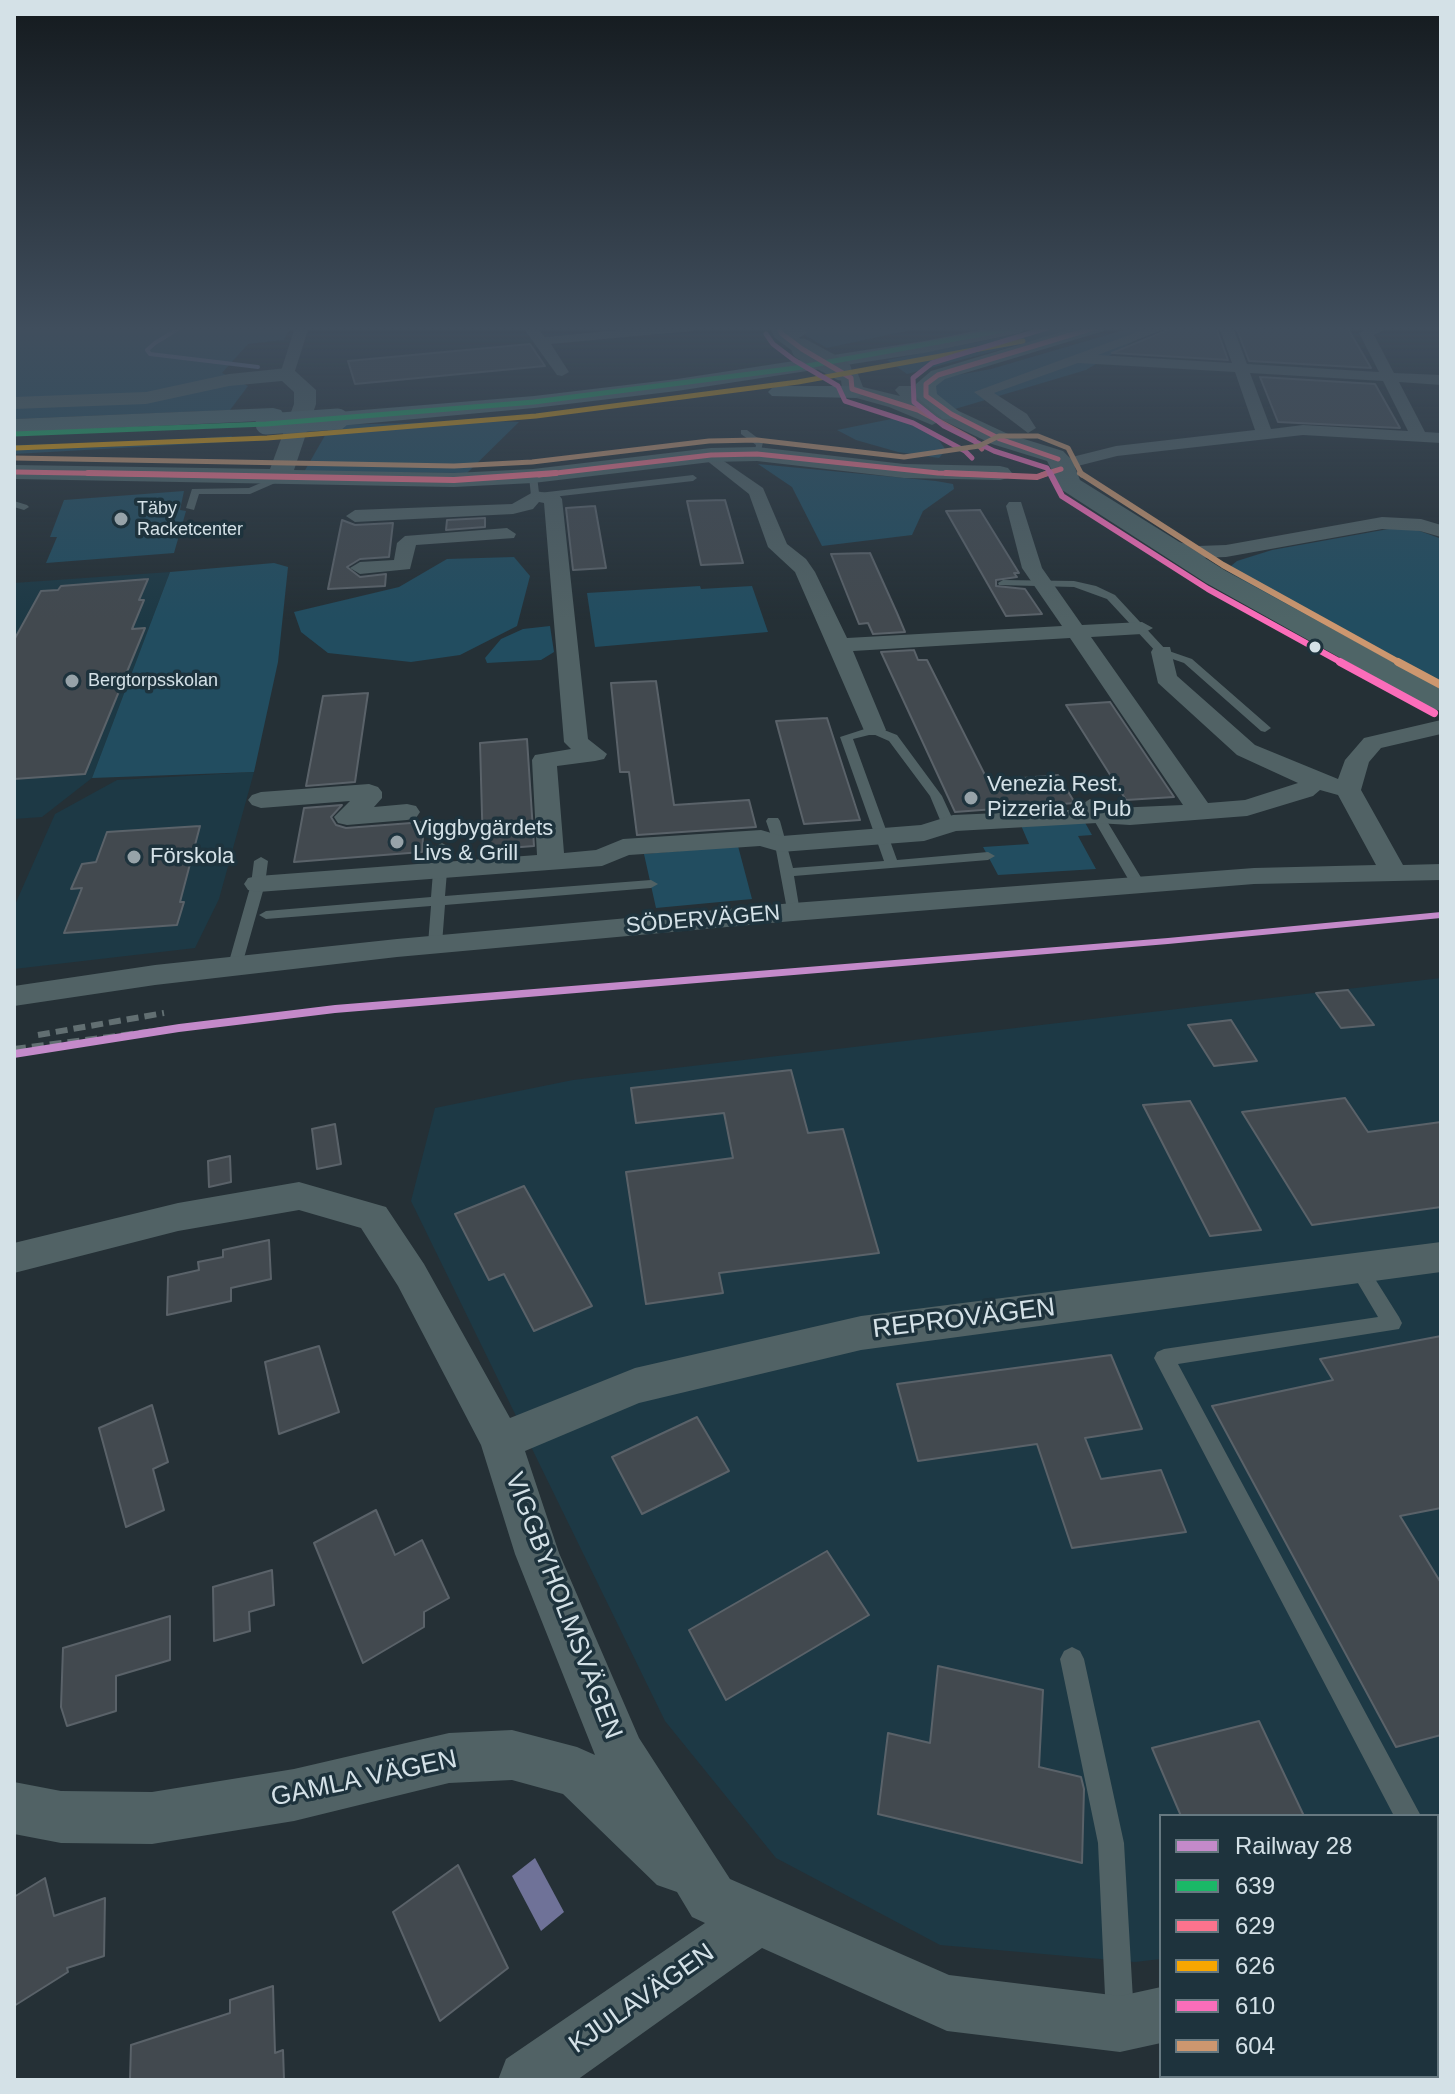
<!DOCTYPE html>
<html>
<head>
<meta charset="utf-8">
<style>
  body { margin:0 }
  #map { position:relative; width:1455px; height:2094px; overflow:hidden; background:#253036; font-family:Arial,sans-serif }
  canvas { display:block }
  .frame { position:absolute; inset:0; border:16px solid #d4e1e7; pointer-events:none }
  .legend { position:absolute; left:1159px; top:1814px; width:280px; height:264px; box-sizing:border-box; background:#1e333d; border:2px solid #677981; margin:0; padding:10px 14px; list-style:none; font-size:24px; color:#d4e1e7 }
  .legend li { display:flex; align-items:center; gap:16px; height:40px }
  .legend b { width:40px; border:2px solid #677981 }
</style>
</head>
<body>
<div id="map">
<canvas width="1455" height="2094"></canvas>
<div class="frame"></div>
<ul class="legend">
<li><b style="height:10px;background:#c48aca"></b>Railway 28</li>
<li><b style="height:10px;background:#1ab867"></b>639</li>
<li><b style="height:10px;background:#fc738d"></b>629</li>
<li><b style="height:10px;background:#f7a600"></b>626</li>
<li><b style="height:10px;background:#fb6dba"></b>610</li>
<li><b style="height:10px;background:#cd976f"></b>604</li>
</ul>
</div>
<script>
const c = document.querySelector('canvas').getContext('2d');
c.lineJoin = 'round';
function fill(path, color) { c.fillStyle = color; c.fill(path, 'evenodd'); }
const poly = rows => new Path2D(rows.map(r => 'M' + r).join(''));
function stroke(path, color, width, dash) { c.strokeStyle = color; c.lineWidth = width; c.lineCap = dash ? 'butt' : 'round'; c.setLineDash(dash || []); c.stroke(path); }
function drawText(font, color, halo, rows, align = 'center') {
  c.font = font + ' Arial,sans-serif'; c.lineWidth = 7; c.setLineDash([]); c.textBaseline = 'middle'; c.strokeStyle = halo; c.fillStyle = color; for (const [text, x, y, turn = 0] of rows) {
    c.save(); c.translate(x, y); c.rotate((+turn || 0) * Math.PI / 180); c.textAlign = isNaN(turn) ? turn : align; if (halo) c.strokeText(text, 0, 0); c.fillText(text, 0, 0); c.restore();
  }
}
const built = poly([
  [170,572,92,778,42,817,14,819,14,583],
  [254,772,219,899,195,948,14,969,14,907,55,814,117,780],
  [1441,978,1441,1921,1437,1921,1437,1816,1161,1816,1161,1959,1135,1962,940,1945,776,1858,665,1721,411,1201,435,1108,573,1080]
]);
const green = poly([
  [14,327,291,327,284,340,248,344,222,373,248,386,230,410,14,419],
  [802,327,925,327,827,348,806,336],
  [1052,327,1087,327,907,374,887,360],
  [1134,327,1145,327,1134,341,1086,370,955,409,933,394,934,385,946,377,991,369],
  [901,417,938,439,946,450,939,458,898,452,856,440,837,430],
  [492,421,519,422,467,473,304,472,331,425],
  [232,436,227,442,14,454,14,445,125,443],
  [758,464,936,481,953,484,954,489,923,511,912,535,822,546,792,487],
  [184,491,180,510,186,511,174,553,46,563,57,537,50,537,64,500],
  [1394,528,1417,530,1439,538,1441,542,1441,686,1289,609,1226,570,1237,561,1272,550],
  [514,557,530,576,517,626,460,655,411,662,328,653,301,632,294,612,399,587,447,559],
  [274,563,288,567,278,662,254,772,92,778,170,572],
  [700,586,701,589,752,586,768,632,595,647,587,593],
  [550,626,554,652,541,660,487,663,485,658,501,639,523,629],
  [1083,819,1092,835,1078,836,1096,869,998,875,983,847,1029,844,1020,823],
  [738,846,752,899,656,908,644,854]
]);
const water = poly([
  [535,1858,564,1912,541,1931,512,1876]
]);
const stream = poly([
  [181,327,155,343,147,350,150,354,258,367]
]);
const building = poly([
  [1175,327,1216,327,1228,360,1112,353,1175,327],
  [1236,327,1347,327,1371,368,1249,361,1236,327],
  [530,344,545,366,355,384,348,361,530,344],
  [1260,377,1375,384,1400,428,1278,422,1260,377],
  [725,500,743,563,701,565,687,501,725,500],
  [595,506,606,568,573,570,566,508,595,506],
  [980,510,1019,573,1014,573,1017,577,996,580,996,586,1025,589,1042,614,1006,616,946,511,980,510],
  [485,518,485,527,446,530,447,520,485,518],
  [342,520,355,525,393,523,389,557,360,559,347,567,360,577,386,574,385,586,328,589,342,520],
  [870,553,897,613,905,632,873,634,868,623,859,624,831,554,870,553],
  [148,579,139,600,144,600,132,629,145,628,85,774,14,779,14,640,41,591,58,590,61,586,148,579],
  [914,650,918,660,927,660,988,781,1058,775,1075,803,955,812,881,652,914,650],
  [656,681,674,805,749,800,756,827,637,835,629,772,620,772,611,683,656,681],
  [368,693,355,782,306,786,323,696,368,693],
  [1110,702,1174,797,1126,800,1066,705,1110,702],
  [827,718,860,820,804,824,776,721,827,718],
  [527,739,534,846,483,850,480,743,527,739],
  [342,805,331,817,336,825,346,828,424,822,422,852,294,862,304,808,342,805],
  [200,826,180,902,184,902,177,925,64,933,82,888,71,889,82,864,96,862,107,832,200,826],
  [1348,990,1374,1025,1341,1028,1316,993,1348,990],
  [1231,1020,1257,1061,1214,1066,1188,1025,1231,1020],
  [791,1070,808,1133,843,1129,879,1253,719,1273,723,1293,646,1304,626,1172,733,1158,724,1113,636,1123,631,1088,791,1070],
  [1345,1098,1368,1132,1441,1122,1441,1207,1312,1225,1242,1112,1345,1098],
  [1190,1101,1203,1124,1261,1230,1210,1236,1143,1105,1190,1101],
  [335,1124,341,1164,317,1169,312,1129,335,1124],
  [230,1156,231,1182,209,1187,208,1161,230,1156],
  [524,1186,592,1306,534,1331,504,1274,489,1280,455,1214,524,1186],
  [269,1240,271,1279,231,1288,231,1301,167,1315,168,1277,199,1270,198,1262,223,1257,223,1250,269,1240],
  [1441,1336,1441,1508,1400,1516,1441,1583,1441,1735,1396,1747,1212,1406,1333,1380,1320,1359,1441,1336],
  [319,1346,339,1412,279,1434,265,1362,319,1346],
  [1111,1355,1142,1429,1085,1438,1101,1479,1161,1470,1186,1532,1072,1548,1037,1444,918,1461,897,1384,1111,1355],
  [152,1405,168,1462,153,1469,164,1510,126,1527,99,1428,152,1405],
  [697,1417,729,1471,642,1514,612,1457,697,1417],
  [376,1510,395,1555,422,1540,449,1598,424,1612,424,1627,363,1663,314,1543,376,1510],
  [827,1551,869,1615,726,1700,689,1630,827,1551],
  [272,1570,274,1605,249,1612,250,1631,214,1641,213,1587,272,1570],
  [170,1616,170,1660,116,1676,116,1711,67,1726,61,1707,63,1648,170,1616],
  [938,1666,1043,1690,1039,1767,1081,1777,1084,1789,1082,1863,878,1814,888,1733,930,1743,938,1666],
  [1259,1721,1304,1816,1181,1816,1152,1748,1259,1721],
  [458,1865,508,1968,440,2021,393,1912,458,1865],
  [45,1878,54,1916,105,1898,104,1956,67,1968,68,1972,14,2006,14,1897,45,1878],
  [273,1986,275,2053,283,2050,284,2080,130,2080,131,2045,230,2013,230,2000,273,1986]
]);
const lane = poly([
  [741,430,747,430,763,442,760,456,754,456,756,445,741,434,741,430],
  [533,473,537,476,539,493,693,475,697,478,693,481,535,499,531,496,529,476,533,473],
  [279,475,283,478,282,480,250,494,199,494,194,510,186,508,192,489,249,488,279,475],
  [14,501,27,505,29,507,24,510,14,507,14,501],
  [1003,580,1074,581,1096,586,1115,595,1166,650,1192,659,1271,728,1265,732,1261,731,1184,663,1158,654,1107,599,1074,587,999,585,998,583,1003,580],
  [874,726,897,735,942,796,955,824,953,827,943,827,930,796,889,741,873,734,853,739,897,860,988,852,995,856,988,860,794,876,800,912,793,916,788,915,776,850,766,821,768,818,778,818,780,821,793,868,884,861,840,737,874,726],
  [1090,799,1096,803,1145,884,1143,887,1138,888,1131,884,1084,803,1090,799],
  [442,843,449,847,445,896,651,880,658,884,651,888,445,905,442,944,435,949,428,944,431,906,266,919,259,915,266,911,431,897,435,847,442,843],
  [261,857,268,861,265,884,242,965,235,970,228,965,251,884,254,861,261,857],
  [1358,1260,1365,1263,1399,1317,1402,1323,1399,1329,1178,1364,1421,1816,1394,1816,1154,1358,1157,1352,1164,1349,1378,1317,1349,1268,1351,1263,1358,1260],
  [1072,1647,1080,1651,1084,1659,1124,1843,1134,2017,1130,2027,1120,2031,1110,2027,1106,2017,1098,1843,1060,1659,1064,1651,1072,1647],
  [1437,1858,1441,1859,1441,1891,1437,1890,1437,1858]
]);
const street = poly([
  [295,327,309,327,294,374,287,378,280,374,295,327],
  [526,327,536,327,545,337,651,327,699,327,692,331,551,344,569,372,562,376,557,375,524,329,526,327],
  [1151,327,1170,327,1098,355,1232,363,1219,327,1233,327,1247,364,1379,372,1359,333,1371,327,1390,327,1374,335,1394,373,1441,375,1441,385,1399,382,1425,432,1441,433,1441,443,1303,435,1117,456,1062,470,1056,469,1053,465,1056,461,1116,446,1255,430,1235,372,1078,363,994,393,1027,414,1036,428,1028,433,974,392,1151,327],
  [1250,373,1383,381,1408,431,1303,425,1271,429,1250,373],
  [715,455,763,488,787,544,806,559,815,572,847,638,1062,626,1022,568,1006,506,1009,502,1021,502,1042,568,1082,625,1142,622,1153,628,1142,634,1091,637,1208,803,1245,800,1298,783,1237,755,1158,683,1151,652,1154,647,1170,647,1177,676,1255,745,1338,779,1345,760,1364,738,1441,720,1441,734,1381,748,1369,762,1361,790,1403,865,1441,864,1441,880,1254,884,793,921,397,957,155,985,14,1006,14,986,155,965,397,939,793,903,1254,868,1376,865,1338,795,1320,790,1313,796,1247,816,1130,825,1097,823,956,831,924,841,781,852,760,846,629,855,602,866,258,892,248,890,244,884,248,878,258,876,537,855,532,760,535,755,571,749,564,742,544,503,539,502,533,509,513,514,355,522,346,516,355,510,512,504,535,491,559,495,562,499,588,739,607,754,604,759,595,761,557,766,564,853,596,850,623,839,761,830,782,836,921,825,953,815,1183,805,1070,638,853,651,886,730,882,735,866,735,795,572,768,547,749,494,706,460,715,455],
  [1382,517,1421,519,1441,525,1441,537,1420,531,1382,529,1226,557,1198,558,1160,550,1157,546,1167,540,1198,546,1226,545,1382,517],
  [507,528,516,534,514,538,416,545,410,569,360,574,350,568,360,562,394,560,397,543,405,536,507,528],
  [369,784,378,787,382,792,382,798,374,807,407,804,416,806,420,812,416,818,407,820,347,825,338,823,334,817,350,801,261,808,252,805,248,800,252,795,261,792,369,784],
  [299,1182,386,1207,424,1264,510,1418,635,1368,861,1316,1441,1242,1441,1272,861,1350,639,1403,525,1451,559,1553,639,1738,730,1879,949,1975,1120,1996,1161,1987,1161,2043,1120,2052,947,2031,762,1948,577,2080,498,2080,506,2059,705,1923,692,1917,677,1892,657,1885,563,1794,512,1780,449,1783,294,1821,152,1844,61,1843,14,1834,14,1782,61,1791,152,1792,294,1769,449,1733,512,1730,577,1747,595,1755,515,1554,481,1445,398,1286,361,1228,299,1210,178,1231,14,1273,14,1243,178,1203,299,1182],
  [1437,1931,1441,1931,1441,1987,1437,1987,1437,1931]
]);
const secondary = poly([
  [769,327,787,327,812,349,802,355,795,353,775,338,769,327],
  [841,364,858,374,863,387,900,396,895,390,899,386,913,386,918,392,1008,434,1063,451,1072,460,1080,480,1226,571,1441,688,1441,711,1430,708,1206,583,1062,490,1047,461,992,444,942,420,932,425,889,407,849,396,842,389,841,380,831,370,841,364],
  [287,368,294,370,316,390,316,404,294,470,454,473,533,469,711,448,757,447,904,464,1000,466,1008,468,1012,473,1008,478,1000,480,904,478,757,461,711,462,533,483,454,487,14,479,14,465,270,469,294,404,294,392,282,381,229,386,146,404,14,409,14,397,146,392,229,374,287,368]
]);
const highway = poly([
  [785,327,803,327,807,333,797,339,790,337,785,327],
  [994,327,1029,327,1020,333,924,353,677,391,534,408,338,426,327,419,338,412,534,396,677,379,924,341,994,327],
  [1078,327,1106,327,1104,331,945,379,936,386,937,394,962,414,959,419,943,419,915,396,916,384,931,371,1078,327],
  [779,386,856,386,867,392,856,398,772,396,768,392,772,388,779,386],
  [273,408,281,410,284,415,281,420,14,433,14,419,273,408]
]);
const rail = poly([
  [38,1035,164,1013],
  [14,1049,179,1028]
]);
const secondaryBridge = poly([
  [802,349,841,370]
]);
const highwayBridge = poly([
  [266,424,338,419]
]);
const bus1 = poly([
  [14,434,266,424,534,402,796,368,1020,327]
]);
const bus2Far1 = poly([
  [778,327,782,334,802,349,851,378,852,389,918,410,974,440,982,449],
  [1058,459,1000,439,951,414,926,396,926,384,938,375,1097,327],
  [14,472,198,475],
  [539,475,711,455,757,454,938,473,996,475],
  [1042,475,1061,469]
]);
const bus2 = poly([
  [88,473,454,480,556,473],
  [946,473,1037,477,1048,473]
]);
const bus3 = poly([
  [15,448,267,438,536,416,798,382,1023,341]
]);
const bus4Far2 = poly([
  [1050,327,932,363,913,378,914,402,944,426,994,451,1047,468,1051,475],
  [766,334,773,344,794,360,838,386,845,401,913,423,965,451,972,458]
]);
const bus4Far1 = poly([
  [1050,473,1062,496,1208,589,1344,664]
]);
const bus4 = poly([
  [1340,662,1434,713]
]);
const bus5Far2 = poly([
  [14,458,454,466,532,462,709,441,757,440,904,457,979,446,999,436,1038,436,1068,448,1082,475]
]);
const bus5Far1 = poly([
  [1080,473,1223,565,1402,664]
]);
const bus5 = poly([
  [1398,662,1441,685]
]);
const rail1 = poly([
  [1441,912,1441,918,1168,944,335,1013,179,1032,14,1058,14,1050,179,1024,335,1005,1168,938,1441,912]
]);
const markers = [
  [121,519,8,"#97a3a9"],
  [1315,647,7,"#d4e1e7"],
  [72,681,8,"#97a3a9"],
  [971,798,8,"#97a3a9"],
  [397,842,8,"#97a3a9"],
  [134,857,8,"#97a3a9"]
];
const farPoinames = [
  ["Täby",137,509],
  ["Racketcenter",137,530],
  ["Bergtorpsskolan",88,681]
];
const poiNames = [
  ["Venezia Rest.",987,785],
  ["Pizzeria & Pub",987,810],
  ["Viggbygärdets",413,829],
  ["Livs & Grill",413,854],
  ["Förskola",150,857]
];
const streetNames = [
  ["SÖDERVÄGEN",703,920,-5]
];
const nearStreetnames = [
  ["REPROVÄGEN",964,1319,-7],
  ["VIGGBYHOLMSVÄGEN",563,1606,69],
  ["GAMLA VÄGEN",364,1779,-12],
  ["KJULAVÄGEN",642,1999,-35]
];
fill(built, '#1d3945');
fill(green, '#224d60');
fill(water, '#6f7298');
stroke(stream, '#6f7298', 4);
fill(building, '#42494f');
stroke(building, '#5a6269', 2);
fill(lane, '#516265');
fill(street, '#516265');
fill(secondary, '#4f6567');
fill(highway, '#537073');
stroke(rail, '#626f72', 6, [12, 6]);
stroke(secondaryBridge, '#4f6567', 21);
stroke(highwayBridge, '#537073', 21);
stroke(bus1, '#1ab867', 5);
stroke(bus2Far1, '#fc738d', 5);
stroke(bus2, '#fc738d', 6);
stroke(bus3, '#f7a600', 5);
stroke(bus4Far2, '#fb6dba', 5);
stroke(bus4Far1, '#fb6dba', 6);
stroke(bus4, '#fb6dba', 8);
stroke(bus5Far2, '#cd976f', 5);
stroke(bus5Far1, '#cd976f', 6);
stroke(bus5, '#cd976f', 8);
fill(rail1, '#c48aca');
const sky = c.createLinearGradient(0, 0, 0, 620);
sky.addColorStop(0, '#141a1e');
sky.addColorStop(0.53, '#404e5d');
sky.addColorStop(1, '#404e5d00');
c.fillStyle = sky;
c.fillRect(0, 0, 1455, 620);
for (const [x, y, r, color] of markers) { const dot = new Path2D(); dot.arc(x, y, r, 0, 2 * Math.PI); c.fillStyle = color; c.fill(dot); stroke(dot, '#1e333d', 3); }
drawText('18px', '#d4e1e7', '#1e333d', farPoinames, 'left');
drawText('22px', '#d4e1e7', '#1e333d', poiNames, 'left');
drawText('22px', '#d4e1e7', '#1e333d', streetNames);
drawText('26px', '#d4e1e7', '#1e333d', nearStreetnames);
</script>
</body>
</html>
